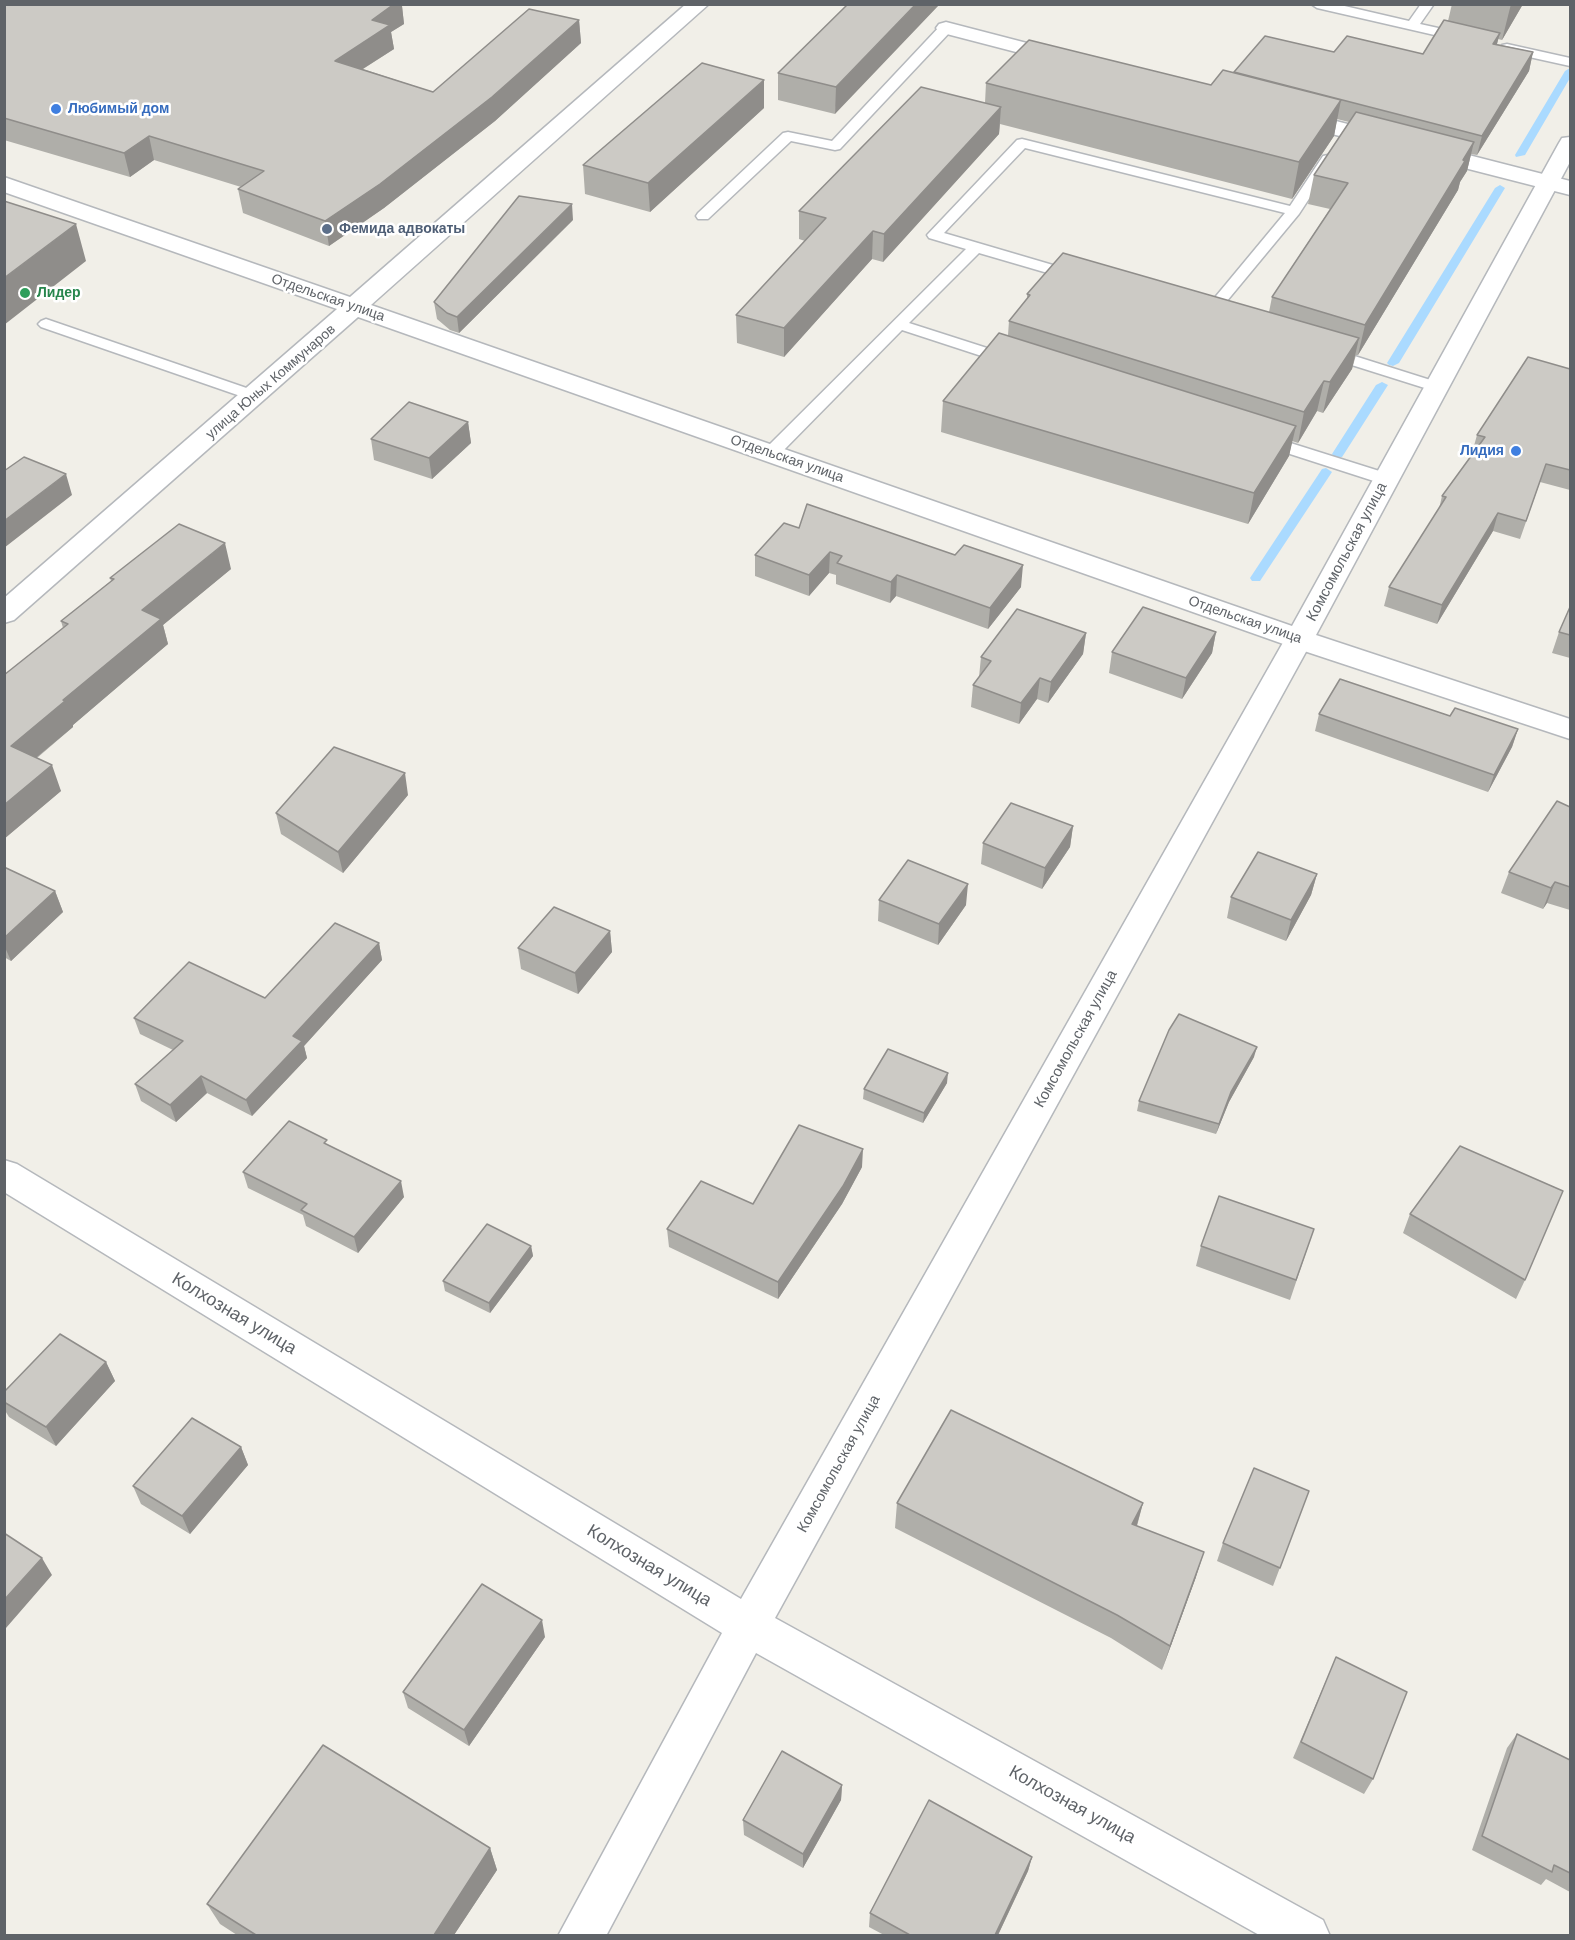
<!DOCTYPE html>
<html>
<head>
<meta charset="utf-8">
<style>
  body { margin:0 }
  #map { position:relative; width:1575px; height:1940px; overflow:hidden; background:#f1efe8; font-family:Helvetica,sans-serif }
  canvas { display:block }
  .frame { position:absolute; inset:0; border:6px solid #5f6368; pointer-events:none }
</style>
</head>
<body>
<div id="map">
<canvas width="1575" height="1940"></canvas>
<div class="frame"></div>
</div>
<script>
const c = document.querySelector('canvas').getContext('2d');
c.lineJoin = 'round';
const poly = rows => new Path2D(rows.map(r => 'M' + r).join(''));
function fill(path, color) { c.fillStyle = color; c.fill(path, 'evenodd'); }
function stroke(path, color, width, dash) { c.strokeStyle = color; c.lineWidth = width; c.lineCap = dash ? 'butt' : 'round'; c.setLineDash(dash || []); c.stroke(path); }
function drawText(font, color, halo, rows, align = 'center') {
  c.font = font + ' Helvetica,sans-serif'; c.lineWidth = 5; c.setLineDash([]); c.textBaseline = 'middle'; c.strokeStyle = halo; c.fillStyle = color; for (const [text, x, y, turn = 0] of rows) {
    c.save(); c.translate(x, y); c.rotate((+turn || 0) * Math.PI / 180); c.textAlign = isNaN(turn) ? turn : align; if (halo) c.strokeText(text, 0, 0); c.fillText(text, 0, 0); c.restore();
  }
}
const stream = poly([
  [1570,68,1570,78,1525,155,1516,157,1515,155,1565,71,1570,68],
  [1500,185,1505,188,1399,363,1393,366,1389,365,1387,363,1495,188,1500,185],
  [1382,382,1388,385,1344,454,1342,457,1334,457,1332,454,1376,385,1382,382],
  [1326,468,1332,472,1260,581,1252,581,1250,578,1252,575,1322,469,1326,468]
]);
const service = poly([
  [1311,4,1336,4,1409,21,1421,4,1434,4,1420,24,1470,35,1472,38,1465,42,1317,8,1311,4],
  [946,24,953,28,951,31,840,149,835,150,791,141,708,219,698,219,696,216,698,213,783,133,788,132,832,141,941,25,946,24],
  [1507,44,1570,58,1570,66,1502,51,1500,48,1502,45,1507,44],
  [1022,139,1290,206,1323,156,1328,155,1335,159,1299,214,1212,319,1207,321,1202,319,1199,316,1202,313,1285,213,1025,148,944,233,1080,273,1083,276,1075,281,979,253,909,323,1015,357,1017,360,1015,363,1003,363,902,330,777,457,765,457,763,453,765,449,966,249,929,238,927,235,1017,140,1022,139],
  [46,319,261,393,263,396,261,399,249,399,41,327,38,324,41,321,46,319],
  [1326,347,1443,384,1445,387,1443,390,1431,390,1320,355,1318,352,1326,347],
  [1265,435,1392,475,1394,479,1392,483,1386,484,1380,483,1259,444,1257,440,1265,435]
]);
const minor = poly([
  [946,22,1073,55,1076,59,1073,63,1066,65,939,32,936,28,939,24,946,22],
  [1293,110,1570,181,1570,195,1285,122,1282,117,1285,112,1293,110],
  [1299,630,1309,632,1313,639,775,1618,1323,1920,1330,1936,1261,1936,756,1653,606,1936,558,1936,722,1633,4,1192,4,1160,17,1164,741,1599,1285,639,1289,632,1299,630]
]);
const tertiary = poly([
  [686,4,709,4,371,305,1292,626,1559,143,1562,138,1570,137,1570,162,1316,635,1570,719,1570,739,1289,646,358,317,14,620,4,623,4,598,337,309,4,192,4,177,350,297,686,4]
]);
const wall = poly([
  [4,4,402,6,404,24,391,32,394,49,363,69,433,92,579,20,581,43,495,121,384,208,329,246,243,213,238,189,241,187,154,160,130,177,4,140],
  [848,4,835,114,778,100,778,73],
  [1452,4,1523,4,1502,40,1498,39,1497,44,1533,52,1529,71,1477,155,1471,154,1467,171,1460,182,1458,190,1358,355,1356,355,1352,369,1323,413,1317,411,1298,443,1292,441,1289,456,1248,524,941,432,943,401,1008,335,1009,321,1027,299,1027,294,1269,312,1272,297,1330,209,1308,204,1314,175,1349,122,1337,119,1334,136,1292,199,1000,124,999,134,883,262,872,259,784,357,737,343,736,315,805,241,799,239,799,211,985,103,986,83,1211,85,1234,72,1334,52,1423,54,1448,21],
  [764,108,650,212,585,194,583,165],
  [573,220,459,333,450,330,437,319,434,302],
  [1570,369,1570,490,1540,482,1520,539,1493,531,1437,624,1384,606,1389,587,1439,509,1442,496,1473,453,1472,453,1477,435],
  [468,422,471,443,432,479,374,460,371,439],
  [799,528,1021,587,988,629,896,596,890,603,836,584,836,575,829,573,809,596,755,576,755,555],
  [231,569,163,625,168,644,73,725,73,727,37,758,61,791,4,839,4,675,63,628,61,621,111,581,110,578],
  [1570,607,1570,658,1552,653,1559,632],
  [1216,632,1212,653,1182,699,1109,673,1112,652],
  [1086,633,1083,654,1048,703,1037,699,1019,724,971,707,973,685,979,677,981,657],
  [1319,714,1450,716,1518,729,1512,747,1488,792,1315,731],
  [408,795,343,873,281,834,276,813],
  [1570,807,1570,910,1547,903,1543,909,1501,893,1509,872],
  [1073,826,1070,847,1042,889,981,864,983,843],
  [4,867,55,891,63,912,11,961,4,957],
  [1317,874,1311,895,1286,941,1227,918,1231,897],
  [879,900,966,905,938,945,878,921],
  [610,931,612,952,578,994,521,969,518,948],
  [379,943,382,960,304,1046,307,1058,252,1116,207,1093,176,1122,141,1101,135,1084,173,1050,140,1034,134,1018,265,998],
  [1254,1057,1229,1102,1216,1134,1137,1111,1139,1101],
  [947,1083,923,1123,863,1099,864,1089],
  [328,1145,404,1197,358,1253,306,1226,303,1215,248,1188,243,1172],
  [862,1167,842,1204,778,1299,669,1247,667,1229,753,1204],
  [1410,1214,1525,1280,1516,1299,1403,1233],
  [1314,1229,1290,1300,1196,1266,1201,1246],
  [531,1246,533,1256,490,1313,445,1291,443,1281],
  [106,1362,115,1381,56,1446,9,1417,4,1409,4,1392],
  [241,1447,248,1465,190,1534,141,1504,133,1486],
  [1309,1491,1273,1586,1217,1561,1223,1543],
  [897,1503,1143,1503,1137,1526,1196,1577,1162,1670,1111,1638,895,1528],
  [545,1637,469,1746,408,1708,403,1692],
  [1336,1657,1373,1779,1364,1794,1293,1758],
  [1517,1734,1570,1760,1570,1892,1546,1879,1541,1885,1472,1850,1507,1748],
  [842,1785,841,1800,803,1868,744,1835,743,1820],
  [490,1848,497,1870,454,1935,237,1935,220,1924,207,1904],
  [1032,1857,1028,1871,998,1935,884,1935,869,1927,870,1913]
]);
const shadedWall = poly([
  [382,4,405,4,402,6,404,24,391,32,394,49,339,84,335,61,372,20],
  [916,4,940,4,835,114,836,87],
  [1511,4,1523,4,1502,40],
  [579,20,581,43,495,121,384,208,329,246,325,221],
  [1500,33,1495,51,1493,44],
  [1533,52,1529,71,1477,155,1482,136],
  [764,80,764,108,650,212,648,183],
  [1341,100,1334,136,1292,199,1299,162],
  [1001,107,999,134,883,262,884,234],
  [149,136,154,160,130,177,124,153],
  [1474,142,1467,171,1460,182,1458,190,1358,355,1365,325],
  [572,204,573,220,459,333,457,317],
  [76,224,86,261,4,325,4,278],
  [873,231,872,259,784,357,784,328],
  [1359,338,1352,369,1323,413,1330,382],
  [1324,381,1317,411,1298,443,1304,412],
  [468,422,471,443,432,479,429,458],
  [1296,426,1289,456,1248,524,1254,493],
  [66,474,72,495,4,548,4,521],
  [1498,513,1493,531,1437,624,1442,605],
  [225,543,231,569,163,625,168,644,73,725,73,727,20,771,11,746,142,610],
  [830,552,829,573,809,596,809,575],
  [1023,565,1021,587,988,629,990,608],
  [897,575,896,596,890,603,891,582],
  [1216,632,1212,653,1182,699,1186,678],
  [1086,633,1083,654,1048,703,1051,682],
  [1040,678,1037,699,1019,724,1021,703],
  [1518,729,1512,747,1488,792,1494,775],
  [52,765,61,791,4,839,4,805],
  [405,773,408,795,343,873,338,852],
  [1073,826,1070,847,1042,889,1045,868],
  [1317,874,1311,895,1286,941,1291,920],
  [1555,882,1547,903,1543,909,1551,888],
  [968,884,966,905,938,945,939,924],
  [55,891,63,912,11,961,4,945,4,938],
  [610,931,612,952,578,994,575,973],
  [379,943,382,960,304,1046,307,1058,252,1116,246,1100,293,1036],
  [1257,1047,1254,1057,1229,1102,1216,1134,1219,1124,1231,1092],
  [948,1073,947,1083,923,1123,924,1113],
  [201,1076,207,1093,176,1122,170,1105],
  [863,1149,862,1167,842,1204,778,1299,778,1282],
  [401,1181,404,1197,358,1253,354,1237],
  [531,1246,533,1256,490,1313,489,1303],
  [106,1362,115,1381,56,1446,46,1427],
  [241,1447,248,1465,190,1534,182,1516],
  [1143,1503,1136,1528,1132,1524],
  [1204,1552,1196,1577,1162,1670,1170,1646],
  [42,1558,52,1575,6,1628,4,1626,4,1600],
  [542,1620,545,1637,469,1746,464,1730],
  [842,1785,841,1800,803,1868,803,1854],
  [490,1848,497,1870,454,1935,434,1935],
  [1032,1857,1028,1871,998,1935,995,1935]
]);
const building = poly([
  [4,4,394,4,372,20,390,25,335,61,433,92,529,9,579,20,492,97,380,184,325,221,238,189,264,171,149,136,124,153,4,118,4,4],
  [848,4,916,4,836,87,778,73,848,4],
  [1444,20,1500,33,1493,44,1533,52,1482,136,1234,72,1265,36,1334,52,1347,36,1423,54,1444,20],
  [1029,40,1211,85,1223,70,1341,100,1299,162,986,83,1029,40],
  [702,63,764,80,648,183,583,165,702,63],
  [921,87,1001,107,884,234,873,231,784,328,736,315,826,218,799,211,921,87],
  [1356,112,1474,142,1463,160,1465,161,1365,325,1272,297,1348,183,1314,175,1356,112],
  [519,196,572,204,457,317,447,313,434,302,519,196],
  [4,201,76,224,4,278,4,201],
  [1063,253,1359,338,1330,382,1324,381,1304,412,1009,321,1030,295,1027,294,1063,253],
  [999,333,1296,426,1254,493,943,401,999,333],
  [1528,357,1570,369,1570,470,1546,464,1526,521,1498,513,1442,605,1389,587,1446,497,1442,496,1485,437,1477,435,1528,357],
  [409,402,468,422,429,458,371,439,409,402],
  [24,457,66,474,4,521,4,471,24,457],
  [807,504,955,555,964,545,1023,565,990,608,897,575,891,582,837,563,842,556,830,552,809,575,755,555,784,523,799,528,807,504],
  [179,524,225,543,142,610,161,619,63,700,65,701,11,746,52,765,4,805,4,675,68,624,61,621,114,579,110,578,179,524],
  [1143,607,1216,632,1186,678,1112,652,1143,607],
  [1570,607,1570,635,1559,632,1570,607],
  [1017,609,1086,633,1051,682,1040,678,1021,703,973,685,991,661,981,657,1017,609],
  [1340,679,1450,716,1455,708,1518,729,1494,775,1319,714,1340,679],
  [334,747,405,773,338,852,276,813,334,747],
  [1557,801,1570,807,1570,887,1555,882,1551,888,1509,872,1557,801],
  [1011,803,1073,826,1045,868,983,843,1011,803],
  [1258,852,1317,874,1291,920,1231,897,1258,852],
  [908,860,968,884,939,924,879,900,908,860],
  [4,867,55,891,4,938,4,867],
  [554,907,610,931,575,973,518,948,554,907],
  [335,923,379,943,293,1036,302,1041,246,1100,201,1076,170,1105,135,1084,183,1041,134,1018,189,962,265,998,335,923],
  [1179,1014,1257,1047,1231,1092,1219,1124,1139,1101,1169,1030,1179,1014],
  [888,1049,948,1073,924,1113,864,1089,888,1049],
  [289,1121,327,1140,324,1143,401,1181,354,1237,301,1210,307,1204,243,1172,289,1121],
  [799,1125,863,1149,843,1186,778,1282,667,1229,701,1181,753,1204,799,1125],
  [1460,1146,1563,1191,1525,1280,1410,1214,1460,1146],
  [1219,1196,1314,1229,1296,1280,1201,1246,1219,1196],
  [487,1224,531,1246,489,1303,443,1281,487,1224],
  [60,1334,106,1362,46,1427,4,1402,4,1392,60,1334],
  [951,1410,1143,1503,1132,1524,1204,1552,1170,1646,1117,1615,897,1503,951,1410],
  [192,1418,241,1447,182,1516,133,1486,192,1418],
  [1254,1468,1309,1491,1280,1568,1223,1543,1254,1468],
  [4,1533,42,1558,4,1600,4,1533],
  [482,1584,542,1620,464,1730,403,1692,482,1584],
  [1336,1657,1407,1692,1373,1779,1301,1742,1336,1657],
  [1517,1734,1570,1760,1570,1873,1554,1865,1552,1872,1482,1836,1517,1734],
  [323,1745,490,1848,434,1935,256,1935,207,1904,323,1745],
  [782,1751,842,1785,803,1854,743,1820,782,1751],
  [929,1800,1032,1857,995,1935,910,1935,870,1913,929,1800]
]);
const markers = [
  [56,109,6,"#3f7fe0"],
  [327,229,6,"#5c6f8a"],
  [25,293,6,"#2e9e5b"],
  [1516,451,6,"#3f7fe0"]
];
const farShopnames = [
  ["Любимый дом",68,109],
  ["Лидия",1504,451,"right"]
];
const farServicenames = [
  ["Фемида адвокаты",339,229]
];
const farLeisurenames = [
  ["Лидер",37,293]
];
const farStreetnames = [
  ["Отдельская улица",328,298,19],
  ["улица Юных Коммунаров",271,382,-41],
  ["Отдельская улица",787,459,19],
  ["Отдельская улица",1245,620,19]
];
const streetNames = [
  ["Комсомольская улица",1347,552,-62],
  ["Комсомольская улица",1076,1039,-61],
  ["Комсомольская улица",839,1464,-61]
];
const nearStreetnames = [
  ["Колхозная улица",234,1314,31],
  ["Колхозная улица",649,1566,31],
  ["Колхозная улица",1072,1805,29]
];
fill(stream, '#aadaff');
stroke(service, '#b5b8bc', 3);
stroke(minor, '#b5b8bc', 3);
stroke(tertiary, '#b5b8bc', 3);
fill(service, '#fff');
fill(minor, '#fff');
fill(tertiary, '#fff');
fill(wall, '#afaea9');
fill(shadedWall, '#8f8d8a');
fill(building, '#cccac5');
stroke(building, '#8f8d8a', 1.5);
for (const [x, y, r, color] of markers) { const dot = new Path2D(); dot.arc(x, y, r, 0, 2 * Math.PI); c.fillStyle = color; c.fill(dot); stroke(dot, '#fff', 2); }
drawText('bold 14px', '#366cbe', '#fff', farShopnames, 'left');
drawText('bold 14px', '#4e5e75', '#fff', farServicenames, 'left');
drawText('bold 14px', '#27864d', '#fff', farLeisurenames, 'left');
drawText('14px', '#5f6368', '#fff', farStreetnames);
drawText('15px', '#5f6368', '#fff', streetNames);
drawText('18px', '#5f6368', '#fff', nearStreetnames);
</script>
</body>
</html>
